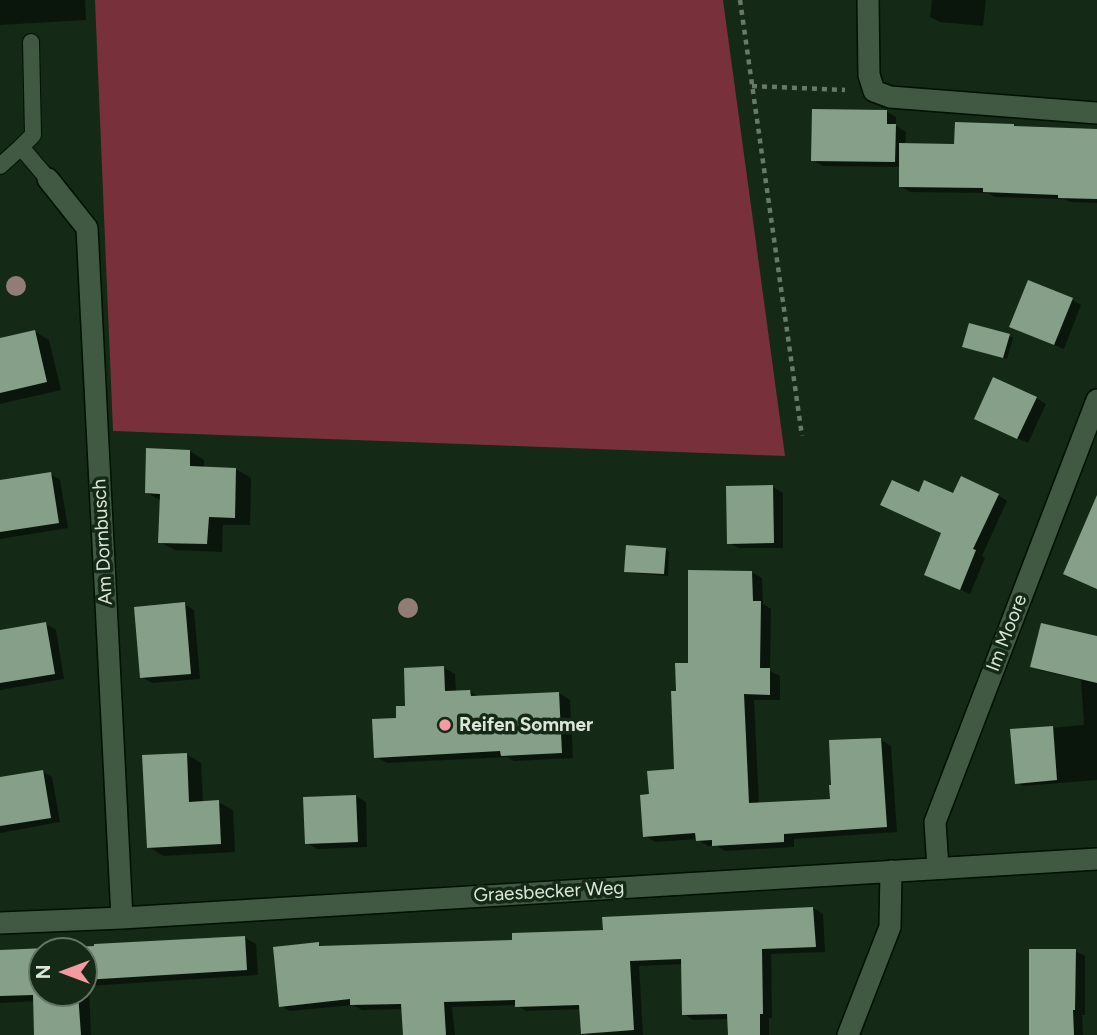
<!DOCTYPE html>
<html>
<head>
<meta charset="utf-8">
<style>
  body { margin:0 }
  #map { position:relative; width:1097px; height:1035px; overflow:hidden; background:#142916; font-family:Figtree,sans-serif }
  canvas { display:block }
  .north { position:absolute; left:28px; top:937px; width:70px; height:70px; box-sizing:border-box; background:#142916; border:2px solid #637564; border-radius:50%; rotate:270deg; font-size:19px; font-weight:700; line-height:28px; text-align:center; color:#d9e6d9 }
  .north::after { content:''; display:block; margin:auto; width:24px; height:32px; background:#f49aa2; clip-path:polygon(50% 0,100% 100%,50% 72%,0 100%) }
</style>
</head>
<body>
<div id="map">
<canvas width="1097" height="1035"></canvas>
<div class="north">N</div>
</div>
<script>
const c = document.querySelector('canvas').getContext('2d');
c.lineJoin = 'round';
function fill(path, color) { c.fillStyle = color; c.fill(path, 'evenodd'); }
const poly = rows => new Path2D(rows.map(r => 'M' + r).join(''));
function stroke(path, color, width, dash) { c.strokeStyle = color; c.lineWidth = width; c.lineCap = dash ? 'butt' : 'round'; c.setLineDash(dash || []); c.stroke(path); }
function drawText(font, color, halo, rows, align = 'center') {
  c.font = font + ' Figtree,sans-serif'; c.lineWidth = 7; c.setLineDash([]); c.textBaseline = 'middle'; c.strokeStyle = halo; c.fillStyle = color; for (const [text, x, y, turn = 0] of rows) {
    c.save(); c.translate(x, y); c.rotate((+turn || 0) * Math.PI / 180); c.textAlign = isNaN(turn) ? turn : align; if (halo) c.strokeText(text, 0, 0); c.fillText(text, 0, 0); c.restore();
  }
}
const green = poly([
  [95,0,723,0,785,456,113,431]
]);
const shadow = poly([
  [0,0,85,0,86,20,0,25],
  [932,0,986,0,983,26,940,22,930,17],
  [886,111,896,117,896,126,906,132,905,145,955,145,1017,128,1097,131,1097,203,1070,202,1064,199,995,197,988,193,910,192,900,186,901,167,823,166,813,160],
  [1072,300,1081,305,1064,349,1020,331],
  [34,331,49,340,61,390,0,404,0,339],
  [1009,336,1013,338,1007,359,964,347],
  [1036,398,1046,404,1028,443,985,424],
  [190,451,204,460,204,468,236,469,251,478,250,525,223,525,222,552,175,550,160,542,161,501,146,492],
  [50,474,60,480,68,528,0,539,0,482],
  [773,487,783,493,783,548,739,548,729,543],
  [919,494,998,495,1007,501,982,556,985,558,970,594,926,575,943,533],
  [665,549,669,552,668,576,631,573,626,571],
  [751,572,762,578,763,604,771,609,770,671,780,676,780,700,754,700,759,805,832,801,881,740,891,746,897,832,794,839,794,847,725,851,715,845,708,846,696,839,656,842,645,836,651,796,675,771,677,693,690,664],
  [184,604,194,610,200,679,152,683,142,677],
  [46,624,56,630,64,679,0,690,0,632],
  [1097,638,1097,780,1023,786,1016,782,1012,731,1084,725,1081,680,1039,670,1032,666],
  [444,668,455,674,456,692,469,691,480,697,559,693,570,700,573,758,514,761,507,757,387,763,376,757,407,707],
  [186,754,201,763,203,803,218,802,233,810,235,852,163,856,149,847],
  [43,772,52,777,60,822,0,833,0,779],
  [356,796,366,802,367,847,317,849,307,843],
  [813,908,823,914,825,952,771,954,772,1018,769,1018,769,1035,730,1035,729,1019,693,1020,684,1014,683,964,639,966,643,1035,587,1035,583,1032,581,1009,526,1011,517,1005,452,1007,455,1035,405,1035,403,1009,362,1010,353,1005,290,1011,281,1006,318,944,325,948,514,942],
  [244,937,256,944,258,975,89,986,91,1035,36,1035,35,1001,0,1003,0,952],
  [42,951,84,951,84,993,42,993],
  [1075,951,1085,956,1085,1015,1082,1015,1083,1035,1031,1035]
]);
const building = poly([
  [812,109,887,110,887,124,896,124,895,162,811,161],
  [955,122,1014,124,1014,126,1097,129,1097,199,1058,198,1058,195,983,192,983,188,899,187,899,143,954,144],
  [1028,280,1073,298,1054,345,1009,327],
  [969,323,1010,334,1003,358,962,347],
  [35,330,47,382,0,393,0,338],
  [993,377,1037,397,1017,439,974,419],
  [146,448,190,450,190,466,236,468,235,518,209,517,207,544,158,543,160,494,145,493],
  [51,472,59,523,0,532,0,480],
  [961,476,999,494,973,549,976,550,960,590,924,575,941,533,880,505,892,480,919,492,924,480,953,493],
  [773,485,774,543,727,544,726,486],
  [1097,495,1097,589,1063,574],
  [626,545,666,548,664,574,624,572],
  [688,570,752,571,753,601,761,601,760,668,770,668,770,695,744,694,749,803,830,799,829,785,831,785,829,740,881,738,887,827,784,834,784,842,712,846,712,840,696,841,695,833,643,837,640,795,649,794,647,771,674,769,671,691,676,691,675,663,688,663],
  [185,602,191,674,140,678,134,607],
  [46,622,55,674,0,683,0,630],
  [1041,623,1097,636,1097,683,1030,667],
  [444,666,445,691,470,690,471,696,559,692,562,753,501,756,500,751,374,758,372,719,396,718,396,706,405,706,404,668],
  [1053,726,1057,780,1015,784,1010,729],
  [187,753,189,802,219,800,221,844,147,848,142,755],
  [43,770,51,818,0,826,0,777],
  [356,795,358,842,305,844,303,797],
  [813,907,816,947,762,949,763,1014,760,1014,760,1035,728,1035,727,1014,682,1015,681,959,630,961,634,1030,581,1034,579,1005,515,1007,515,1000,444,1002,446,1035,403,1035,401,1004,350,1005,350,999,279,1007,273,947,319,942,319,946,512,940,512,933,603,930,602,917],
  [245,936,247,970,84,980,84,951,42,951,42,993,78,993,81,1035,34,1035,33,995,0,996,0,950,94,946,94,944],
  [1029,949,1076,949,1075,1010,1073,1010,1074,1035,1029,1035]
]);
const path = poly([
  [740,0,802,436],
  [752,86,845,90]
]);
const service = poly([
  [21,147,33,135,31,42],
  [0,166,21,147,48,179]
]);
const minor = poly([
  [868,0,869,75,874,91,890,97,1097,113],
  [48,179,87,228,122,918],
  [938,868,935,822,1097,400],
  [0,923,122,918,1097,859],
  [848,1035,890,927,891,871]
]);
const trees = [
  [16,286],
  [408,608]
];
const markers = [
  [445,725,7,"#f49aa2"]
];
const streetNames = [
  ["Am Dornbusch",103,542,-93],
  ["Im Moore",1007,633,-69],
  ["Graesbecker Weg",549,892,-3]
];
const poiNames = [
  ["Reifen Sommer",459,725]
];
fill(green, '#78313a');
fill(shadow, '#0007');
fill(building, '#869f88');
stroke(service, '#011103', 18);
stroke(minor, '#011103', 24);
stroke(path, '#697a6a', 4.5, [5, 5]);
stroke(service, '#415843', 16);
stroke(minor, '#415843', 21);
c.fillStyle = '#927d76';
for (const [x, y] of trees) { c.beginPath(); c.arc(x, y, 10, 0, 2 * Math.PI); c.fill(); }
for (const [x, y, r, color] of markers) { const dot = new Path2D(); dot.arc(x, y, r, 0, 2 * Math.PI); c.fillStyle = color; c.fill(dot); stroke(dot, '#142916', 2.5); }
drawText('19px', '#d9e6d9', '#142916', streetNames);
drawText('bold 19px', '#d9e6d9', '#142916', poiNames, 'left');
</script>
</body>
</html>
